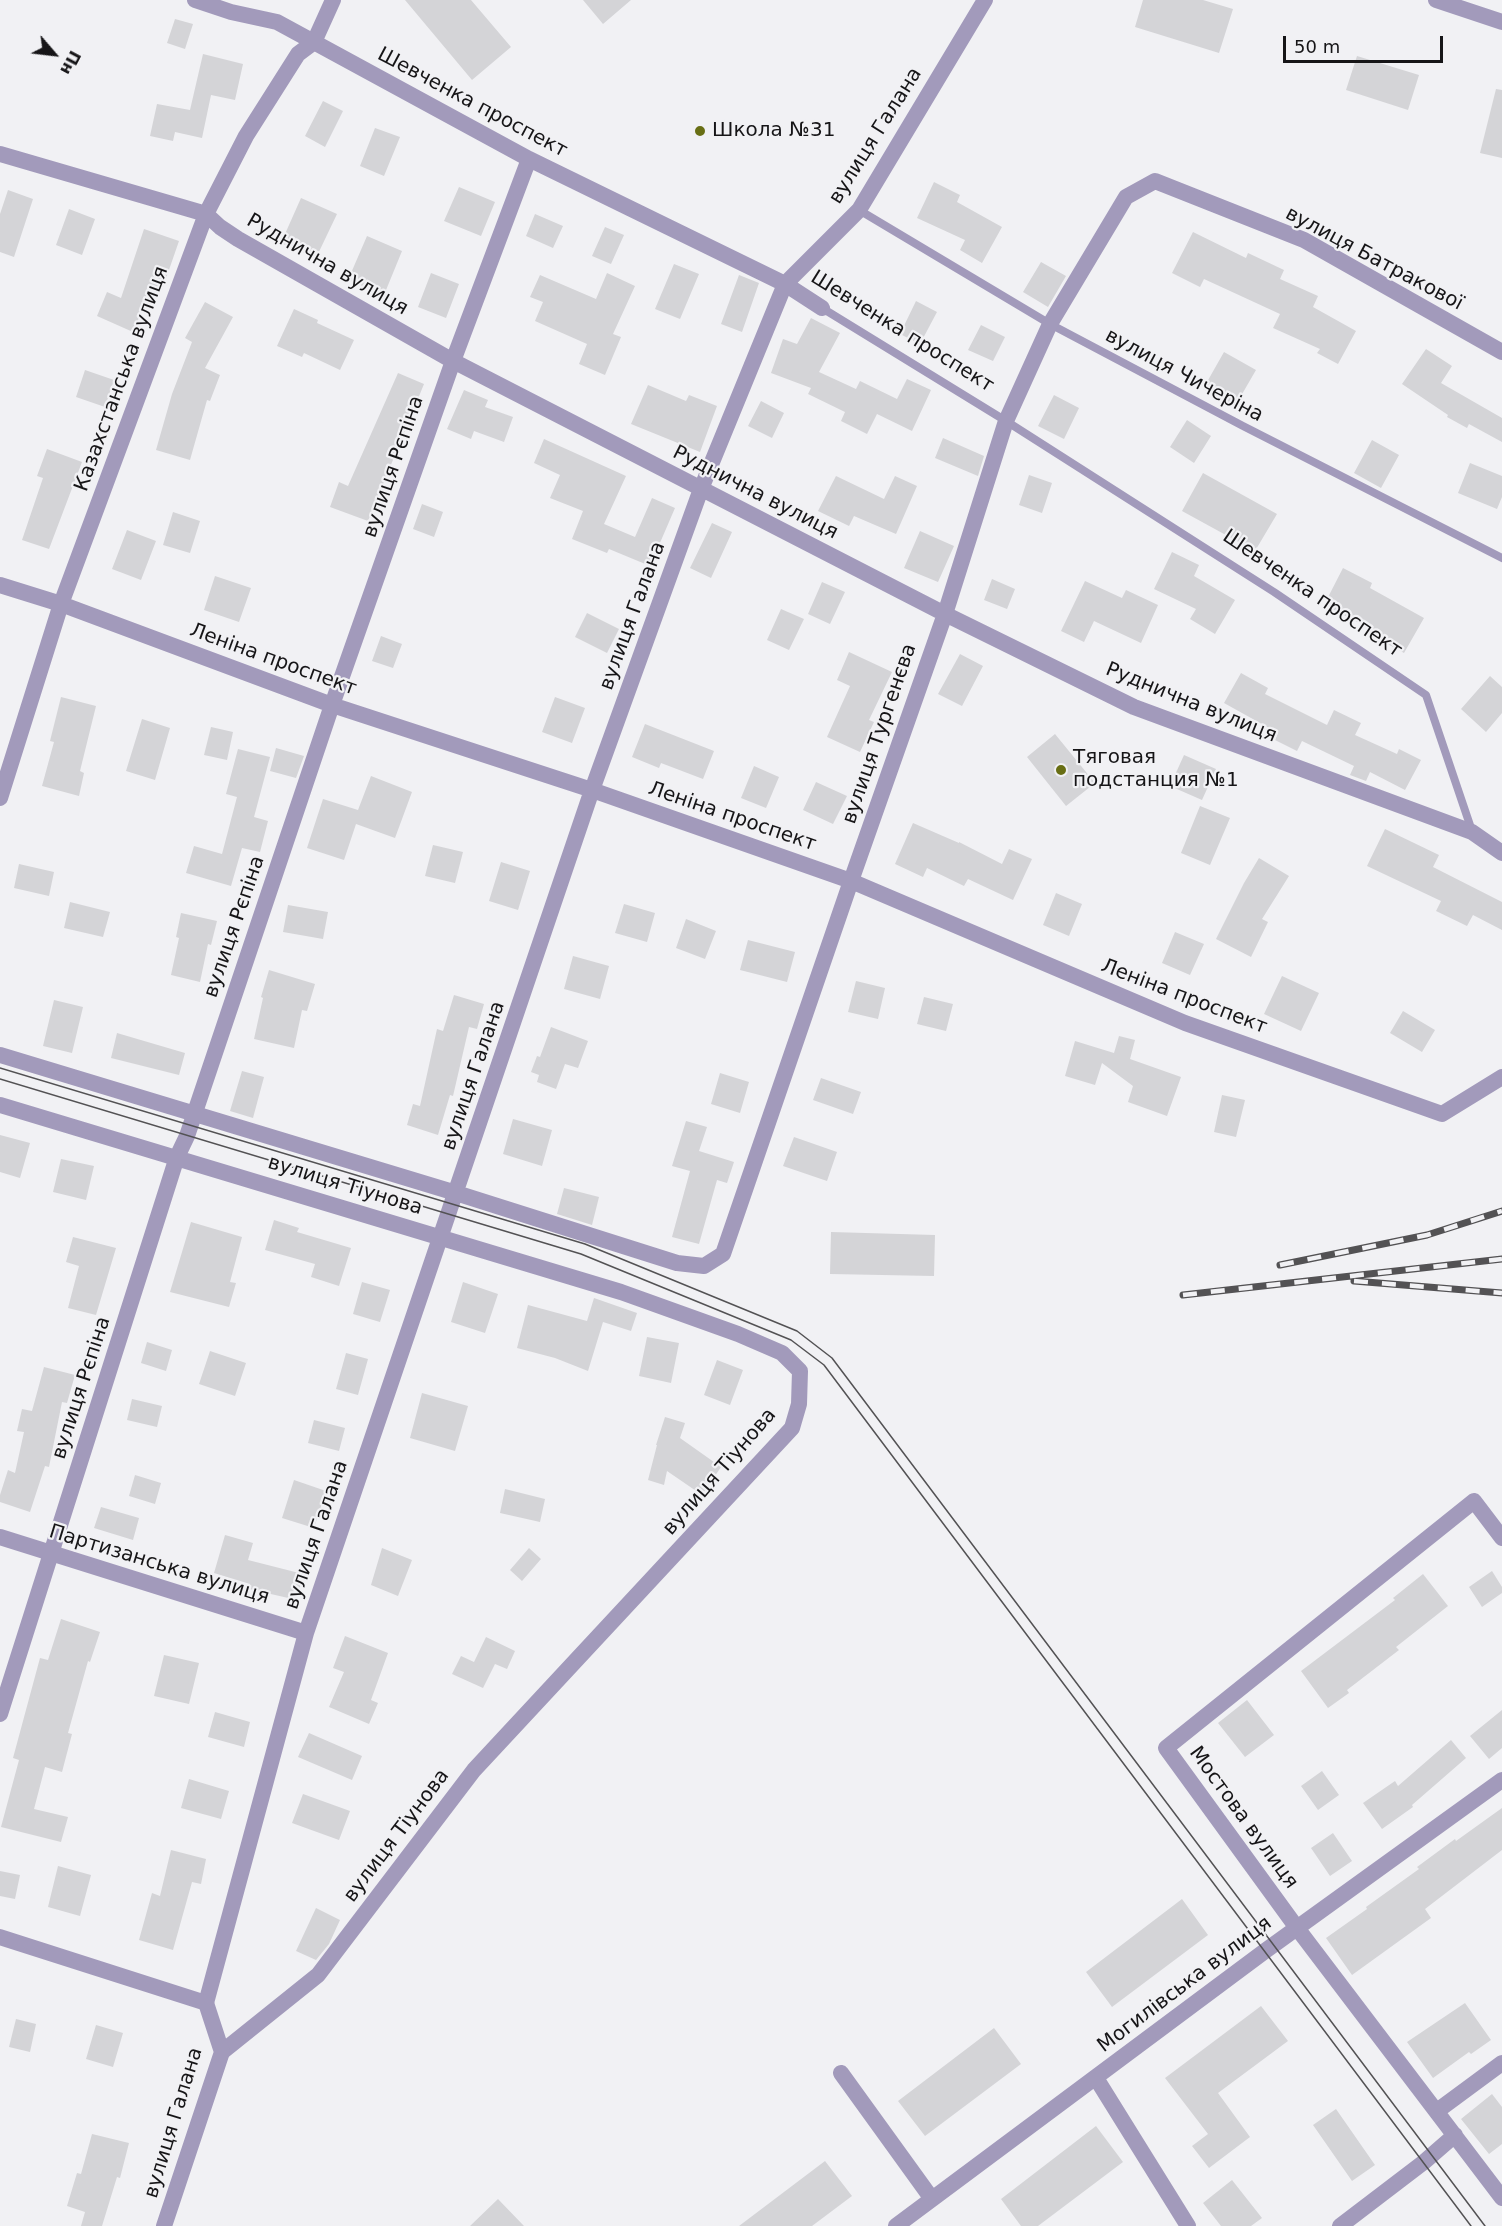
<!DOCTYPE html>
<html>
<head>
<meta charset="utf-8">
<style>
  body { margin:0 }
  #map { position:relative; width:1502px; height:2226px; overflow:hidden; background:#f1f1f4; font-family:"DejaVu Sans",sans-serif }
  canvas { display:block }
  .north { position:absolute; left:24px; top:24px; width:60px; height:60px; -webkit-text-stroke:4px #f1f1f4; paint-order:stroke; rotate:118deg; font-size:16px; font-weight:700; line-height:24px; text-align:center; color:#161517 }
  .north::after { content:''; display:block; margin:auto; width:21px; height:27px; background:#161517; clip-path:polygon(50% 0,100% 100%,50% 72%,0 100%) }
  .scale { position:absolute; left:1283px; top:36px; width:160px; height:27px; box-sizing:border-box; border:3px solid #161517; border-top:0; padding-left:8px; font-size:18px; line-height:21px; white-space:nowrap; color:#161517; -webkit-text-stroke:4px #f1f1f4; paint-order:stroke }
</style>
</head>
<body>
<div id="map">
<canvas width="1502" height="2226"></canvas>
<div class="north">Пн</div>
<div class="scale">50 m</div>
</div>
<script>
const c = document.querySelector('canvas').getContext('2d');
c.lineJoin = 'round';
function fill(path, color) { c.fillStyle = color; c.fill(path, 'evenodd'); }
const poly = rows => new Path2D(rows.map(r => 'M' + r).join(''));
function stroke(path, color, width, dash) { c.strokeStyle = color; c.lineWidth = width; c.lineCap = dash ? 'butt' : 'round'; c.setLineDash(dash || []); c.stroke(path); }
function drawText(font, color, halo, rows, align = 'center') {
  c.font = font + ' "DejaVu Sans",sans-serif'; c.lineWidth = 4.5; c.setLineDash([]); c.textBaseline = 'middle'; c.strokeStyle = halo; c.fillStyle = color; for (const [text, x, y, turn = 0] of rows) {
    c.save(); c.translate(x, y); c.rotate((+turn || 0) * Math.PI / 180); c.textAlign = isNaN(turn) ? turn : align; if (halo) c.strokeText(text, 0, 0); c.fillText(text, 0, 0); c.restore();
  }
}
const building = poly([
  [405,0,471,0,511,47,472,80],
  [583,0,631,0,603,24],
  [1143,0,1203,0,1233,9,1219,53,1135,27],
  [175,19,193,24,185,49,167,43],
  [203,54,243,64,235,100,211,95,202,138,175,132,173,141,150,136,157,104,190,110],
  [1357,56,1419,75,1408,110,1346,90],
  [1496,89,1502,90,1502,158,1480,153],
  [323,101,343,111,325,147,305,136],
  [375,128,400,137,384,176,360,166],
  [934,182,960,195,957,202,1002,227,982,263,960,250,965,240,917,218],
  [459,187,495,202,481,236,444,221],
  [8,190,33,199,14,257,0,252,0,214],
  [301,198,337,214,316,258,281,243],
  [69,209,95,219,82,255,56,245],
  [535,214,563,226,553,248,526,236],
  [605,227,624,235,611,264,592,256],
  [144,229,179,241,162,290,152,287,133,332,97,316,107,292,121,298],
  [1193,232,1246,258,1248,253,1284,270,1280,279,1318,296,1313,307,1356,331,1338,364,1317,353,1320,349,1273,328,1280,314,1204,279,1200,287,1172,273],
  [367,236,402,251,384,295,348,280],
  [1041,262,1066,276,1048,307,1023,292],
  [674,264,699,274,680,319,655,309],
  [431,273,459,284,446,318,418,307],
  [607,273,635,286,613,334,621,337,605,375,579,364,587,344,535,321,543,302,530,297,540,275,596,299],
  [739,275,759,283,742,332,721,324],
  [916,301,937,312,920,344,900,334],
  [205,302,233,317,205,368,220,375,210,401,207,400,190,460,156,450,172,394,192,342,185,338],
  [294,309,318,320,317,323,354,340,340,370,304,353,302,357,277,346],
  [811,318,840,333,819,372,856,389,860,381,897,399,907,379,931,390,912,431,877,414,867,434,841,421,845,412,808,394,811,388,771,373,783,339,797,344],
  [981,325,1005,337,993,361,968,350],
  [1426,349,1452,366,1441,383,1502,418,1502,442,1469,424,1467,428,1447,417,1448,415,1402,384],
  [1224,352,1256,370,1234,408,1203,389],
  [85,370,114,380,105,407,76,397],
  [398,373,424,384,368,521,330,507,339,482,348,486],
  [648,385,686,401,689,395,717,406,700,452,631,424],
  [464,390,488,400,485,407,513,417,504,442,474,431,471,439,447,429],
  [1054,395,1079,408,1064,439,1038,426],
  [761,401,784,413,772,438,748,426],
  [1187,420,1211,436,1194,463,1170,447],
  [943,438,984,456,978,476,935,458],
  [544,439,626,476,604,524,635,537,652,498,675,508,650,566,609,549,607,553,572,539,583,511,550,498,560,475,534,463],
  [1372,440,1399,455,1381,488,1354,473],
  [47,449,82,462,49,549,22,540,43,478,37,476],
  [1470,463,1502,476,1502,497,1497,509,1458,493],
  [1203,473,1277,514,1255,551,1182,511],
  [1029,475,1052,483,1042,513,1019,505],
  [836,476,884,499,895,476,917,486,896,534,854,516,849,526,818,511],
  [422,504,443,512,434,537,413,529],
  [173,512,200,521,190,553,163,545],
  [712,523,732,532,711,578,690,568],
  [127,530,156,541,141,580,112,569],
  [920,531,954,546,938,582,904,568],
  [1172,552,1199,565,1194,576,1235,600,1215,634,1190,619,1196,609,1154,589],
  [1343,568,1372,583,1370,588,1424,618,1404,653,1373,636,1375,631,1324,605],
  [215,576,251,588,239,622,204,610],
  [992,579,1015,589,1007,609,984,600],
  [1085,581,1122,598,1126,590,1158,605,1141,643,1094,621,1084,642,1061,631],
  [822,582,845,592,830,624,808,614],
  [781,609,804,619,789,650,767,640],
  [587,613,619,629,607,653,575,637],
  [381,636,402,644,393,668,372,661],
  [849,652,892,672,869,720,874,722,860,752,827,737,850,686,837,680],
  [960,654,983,666,962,706,938,694],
  [1241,673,1268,688,1265,694,1327,725,1334,710,1361,723,1355,735,1397,754,1399,749,1421,760,1405,790,1370,772,1366,781,1350,775,1354,766,1302,741,1297,751,1275,740,1278,733,1224,703],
  [1490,676,1502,687,1502,713,1486,732,1461,709],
  [61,697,96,706,80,771,84,773,79,796,42,786,54,742,50,741],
  [555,697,585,708,572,743,542,732],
  [142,719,170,728,155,780,126,771],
  [645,724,714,751,703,779,661,763,659,768,632,757],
  [211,727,233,732,227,760,204,755],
  [1055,734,1095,783,1066,806,1027,757],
  [276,748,304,756,296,778,270,771],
  [238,749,270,757,254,817,268,821,260,852,242,848,231,886,186,873,194,846,222,854,237,797,226,794],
  [1184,755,1216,769,1202,800,1170,786],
  [754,766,779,777,766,808,741,798],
  [371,776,412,792,395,838,356,824,344,860,307,848,323,799,358,810],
  [816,782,847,796,833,824,803,810],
  [1200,806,1230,818,1210,865,1181,853],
  [913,823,959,843,959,842,1002,864,1009,849,1032,859,1013,900,968,879,964,886,927,868,923,877,895,864],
  [1385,829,1439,855,1433,867,1502,902,1502,930,1473,915,1467,926,1436,911,1441,901,1367,866],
  [433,845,463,852,455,883,425,876],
  [1259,858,1289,876,1262,919,1268,922,1251,957,1216,939,1244,883],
  [501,862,530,871,518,910,489,901],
  [19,864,54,872,49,896,14,888],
  [1056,893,1082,904,1069,936,1043,925],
  [70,902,110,912,103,937,64,928],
  [624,904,655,913,647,942,615,933],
  [288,905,328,912,323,939,283,932],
  [181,913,217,921,211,945,208,944,200,982,171,975,179,938,176,937],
  [686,919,716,931,705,959,676,948],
  [1175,932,1204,944,1190,975,1162,963],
  [748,940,795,952,787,982,740,970],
  [573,956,609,966,600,999,564,989],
  [269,970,315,984,307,1011,302,1010,294,1048,254,1039,263,998,261,997],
  [1282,976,1319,993,1301,1031,1264,1014],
  [856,981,885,988,878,1019,848,1012],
  [454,995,484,1004,477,1029,469,1027,453,1096,450,1095,438,1135,407,1125,413,1104,420,1106,437,1029,443,1031],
  [924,997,953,1004,946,1031,917,1024],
  [54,1000,83,1007,72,1053,43,1046],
  [1403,1011,1435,1030,1422,1052,1390,1033],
  [551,1027,588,1041,578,1068,565,1064,556,1089,537,1082,539,1075,531,1072,537,1056,540,1057],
  [117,1033,185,1053,179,1075,111,1058],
  [1119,1036,1135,1040,1130,1059,1181,1077,1167,1116,1128,1102,1133,1086,1102,1063,1095,1085,1065,1076,1075,1041,1114,1053],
  [242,1071,264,1077,253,1118,230,1111],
  [720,1073,749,1082,740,1113,711,1104],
  [821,1078,861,1092,853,1114,813,1100],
  [1222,1095,1245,1100,1236,1137,1214,1132],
  [513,1119,552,1130,542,1166,503,1154],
  [686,1121,707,1127,699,1151,734,1162,727,1183,717,1180,699,1244,672,1237,690,1171,672,1166],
  [0,1135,30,1143,20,1178,0,1172],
  [794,1137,837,1152,827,1181,783,1166],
  [61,1159,94,1166,86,1200,53,1192],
  [564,1188,599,1197,592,1225,557,1214],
  [274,1220,299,1228,297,1232,351,1248,339,1286,311,1277,315,1264,265,1250],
  [191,1222,242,1237,230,1282,236,1283,229,1307,170,1292],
  [831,1232,935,1235,934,1276,830,1274],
  [73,1237,116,1248,96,1315,68,1308,79,1266,66,1262],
  [362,1282,390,1290,380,1322,353,1314],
  [463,1282,498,1294,485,1333,451,1322],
  [594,1298,637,1313,631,1331,603,1322,588,1371,555,1358,517,1348,528,1305,587,1321],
  [647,1337,679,1343,671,1383,639,1376],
  [147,1342,172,1350,166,1371,141,1363],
  [210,1351,246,1363,235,1396,199,1384],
  [346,1353,368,1359,358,1395,336,1389],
  [717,1360,743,1370,730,1405,704,1395],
  [44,1367,75,1375,67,1403,62,1402,49,1467,45,1466,30,1512,0,1502,0,1495,8,1470,15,1473,24,1432,17,1431,22,1409,32,1411],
  [422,1393,468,1406,455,1451,410,1438],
  [132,1399,162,1406,157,1427,127,1420],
  [665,1417,685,1423,680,1438,721,1467,702,1495,667,1471,664,1485,648,1480,657,1445,656,1445],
  [314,1420,345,1428,339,1451,308,1443],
  [135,1475,161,1483,155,1504,129,1496],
  [294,1480,326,1491,314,1528,282,1518],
  [505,1489,545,1499,540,1522,500,1513],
  [101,1507,139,1518,133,1540,94,1528],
  [225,1535,253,1543,248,1560,303,1574,297,1600,249,1589,250,1584,214,1573],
  [382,1548,412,1560,398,1596,371,1585],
  [529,1548,541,1559,522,1581,510,1570],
  [1492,1571,1502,1587,1502,1593,1482,1607,1469,1587],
  [1423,1574,1448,1606,1396,1647,1399,1650,1347,1690,1349,1693,1328,1708,1301,1671,1395,1600,1393,1598],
  [61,1619,100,1632,90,1662,88,1661,68,1733,72,1734,62,1772,45,1767,34,1809,68,1817,61,1842,1,1827,19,1760,13,1758,40,1658,48,1660],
  [345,1636,388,1653,371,1700,378,1703,369,1724,329,1707,344,1672,333,1668],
  [486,1637,515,1651,507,1669,495,1664,483,1688,452,1674,461,1656,474,1662],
  [164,1655,199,1663,189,1704,154,1696],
  [1247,1700,1274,1735,1245,1757,1218,1723],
  [1502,1710,1502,1748,1489,1759,1470,1736],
  [215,1712,250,1722,244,1747,208,1737],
  [309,1733,362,1756,352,1780,298,1757],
  [1451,1740,1466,1758,1412,1805,1413,1807,1382,1829,1363,1803,1395,1781,1398,1786],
  [1322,1771,1339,1795,1318,1810,1301,1786],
  [189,1779,229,1791,221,1819,181,1808],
  [303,1794,350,1811,339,1840,292,1823],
  [1502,1808,1502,1850,1425,1909,1431,1918,1352,1975,1326,1938,1367,1909,1366,1907,1419,1869,1417,1867,1455,1839,1456,1841],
  [1333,1833,1352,1861,1330,1876,1311,1848],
  [171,1850,206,1859,201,1884,192,1882,173,1950,139,1940,152,1893,160,1896],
  [58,1866,91,1875,80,1916,48,1907],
  [0,1871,20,1875,15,1899,0,1896],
  [1182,1899,1208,1935,1112,2007,1086,1972],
  [316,1908,340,1920,329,1944,316,1960,296,1951],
  [1465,2003,1491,2040,1471,2054,1469,2052,1433,2078,1407,2042],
  [1261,2006,1288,2041,1218,2093,1250,2137,1209,2168,1192,2146,1208,2134,1165,2078],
  [16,2019,36,2024,30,2052,9,2047],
  [96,2025,123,2033,113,2067,86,2059],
  [994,2028,1021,2064,925,2136,898,2101],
  [1492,2094,1502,2107,1502,2144,1489,2154,1461,2119],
  [1336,2109,1375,2165,1352,2181,1313,2125],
  [1096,2126,1123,2162,1038,2226,1021,2226,1001,2199],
  [92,2134,129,2143,120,2178,117,2177,102,2226,81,2226,85,2212,67,2206,77,2173,81,2174],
  [825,2161,852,2196,812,2226,739,2226],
  [1232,2180,1262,2218,1251,2226,1221,2226,1203,2203],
  [498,2199,524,2226,470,2226]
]);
const service = poly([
  [859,210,1050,324,1243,426,1502,558],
  [822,308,1006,421,1274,592,1426,695,1472,831]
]);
const minor = poly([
  [195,0,231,12,277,22,529,159,785,284,822,308],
  [0,154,206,214,220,227,238,239,453,361,945,614,1134,707,1472,832,1502,853],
  [0,585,61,604,332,705,592,790,851,881,1185,1023,1442,1114,1502,1077],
  [0,798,61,604,206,214,246,136,298,54,314,42,333,0],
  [0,1055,456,1193,677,1263,704,1266,723,1254,851,881,945,614,1006,421,1050,324,1126,197,1155,181,1304,240,1502,352],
  [0,1105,621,1292,738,1334,782,1353,800,1371,799,1404,792,1428,474,1770,318,1975,222,2052],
  [0,1537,306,1633],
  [1502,1538,1474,1501,1166,1748,1297,1928,1502,2198],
  [0,1714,177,1157,187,1136,332,705,453,361,529,159],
  [206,2003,306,1633,592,790,701,489,785,284,859,210,985,0],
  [841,2073,932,2199],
  [1096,2078,1188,2226],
  [1437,2111,1502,2063],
  [896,2226,1265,1951,1502,1780],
  [1340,2226,1424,2162,1455,2135]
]);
const tertiary = poly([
  [1436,0,1502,22],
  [0,1937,206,2003,222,2052,164,2226]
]);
const tram = poly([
  [0,1068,585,1244,797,1331,832,1358,1485,2226],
  [0,1079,581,1254,791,1340,824,1365,1471,2226]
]);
const rail = poly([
  [1280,1265,1427,1235,1502,1211],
  [1354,1281,1502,1293],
  [1183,1295,1502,1259]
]);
const markers = [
  [700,131,6,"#686e14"],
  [1061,770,6,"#686e14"]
];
const streetNames = [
  ["Шевченка проспект",472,103,28],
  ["вулиця Галана",876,136,-58],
  ["вулиця Батракової",1374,259,28],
  ["Руднична вулиця",327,265,30],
  ["Шевченка проспект",902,332,32],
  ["вулиця Чичеріна",1184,376,28],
  ["Казахстанська вулиця",122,379,-70],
  ["вулиця Рєпіна",394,467,-71],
  ["Руднична вулиця",755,493,27],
  ["Шевченка проспект",1312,594,34],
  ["вулиця Галана",633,616,-70],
  ["Леніна проспект",273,660,20],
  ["Руднична вулиця",1191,703,22],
  ["вулиця Тургенєва",880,734,-71],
  ["Леніна проспект",732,817,19],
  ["вулиця Рєпіна",235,927,-71],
  ["Леніна проспект",1184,997,21],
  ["вулиця Галана",474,1076,-71],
  ["вулиця Тіунова",345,1186,17],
  ["вулиця Рєпіна",82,1388,-72],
  ["вулиця Тіунова",720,1472,-49],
  ["вулиця Галана",317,1535,-71],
  ["Партизанська вулиця",159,1565,17],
  ["Мостова вулиця",1243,1818,54],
  ["вулиця Тіунова",397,1836,-53],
  ["Могилівська вулиця",1185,1985,-37],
  ["вулиця Галана",174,2123,-73]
];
const poiNames = [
  ["Школа №31",712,131],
  ["Тяговая",1073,758],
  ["подстанция №1",1073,781]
];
fill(building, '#d4d4d7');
stroke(service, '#a29abb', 8);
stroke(minor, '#a29abb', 16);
stroke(tertiary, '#a29abb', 16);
stroke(tram, '#535254', 1.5);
stroke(rail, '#535254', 7);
stroke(rail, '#f1f1f4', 4.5, [14]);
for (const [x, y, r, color] of markers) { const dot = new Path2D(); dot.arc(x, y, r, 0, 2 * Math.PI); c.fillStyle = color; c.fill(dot); stroke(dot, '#f1f1f4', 2); }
drawText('20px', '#161517', '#f1f1f4', streetNames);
drawText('20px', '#161517', '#f1f1f4', poiNames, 'left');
</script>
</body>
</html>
